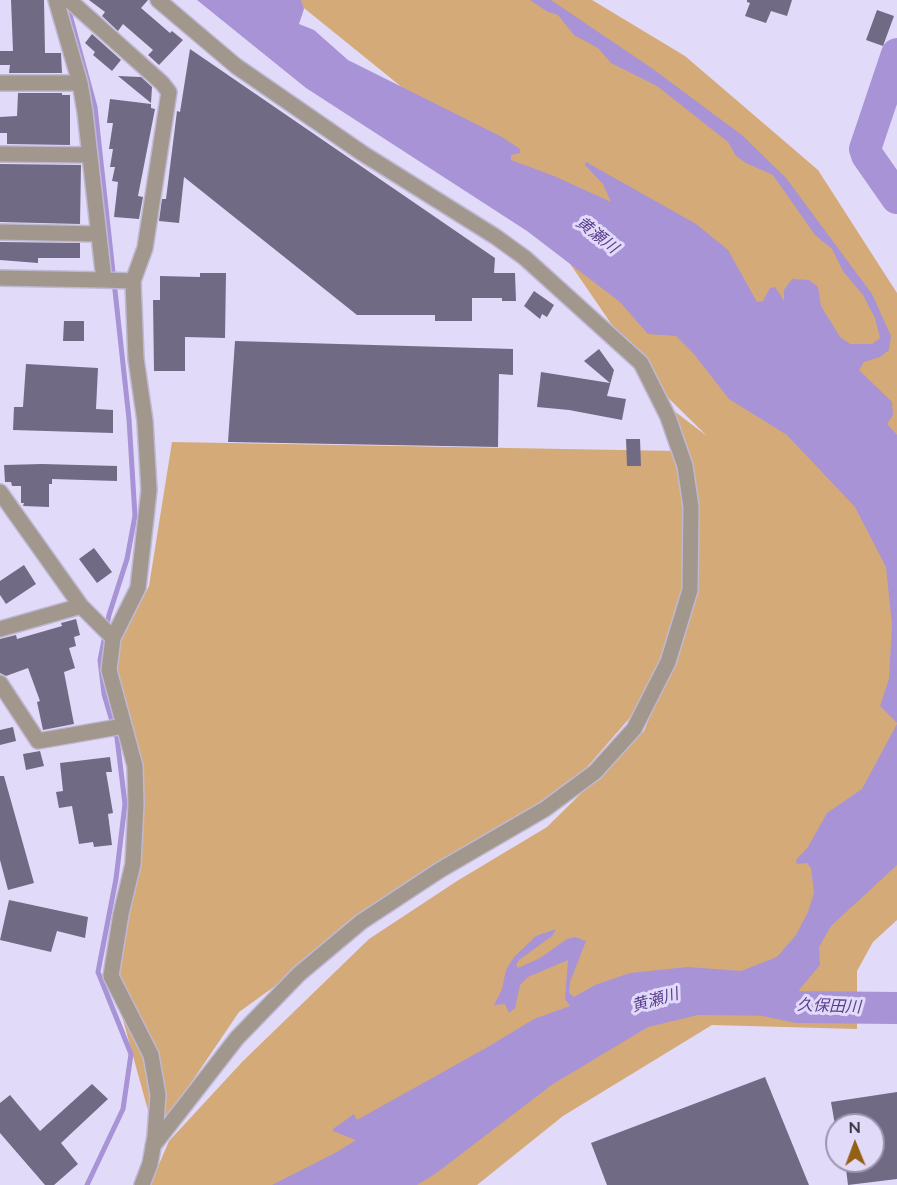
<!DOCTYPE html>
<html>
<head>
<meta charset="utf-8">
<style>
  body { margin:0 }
  #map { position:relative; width:897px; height:1185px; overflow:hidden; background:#e2daf9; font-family:Lato,sans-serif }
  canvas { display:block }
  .north { position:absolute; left:825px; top:1113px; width:60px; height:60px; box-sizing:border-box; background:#e2daf9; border:2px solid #9c96ad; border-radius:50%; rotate:359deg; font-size:16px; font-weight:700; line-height:24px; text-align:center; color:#33303c }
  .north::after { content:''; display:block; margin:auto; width:21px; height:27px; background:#946015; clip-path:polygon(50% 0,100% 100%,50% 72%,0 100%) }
</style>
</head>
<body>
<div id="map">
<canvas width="897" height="1185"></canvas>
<div class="north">N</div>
</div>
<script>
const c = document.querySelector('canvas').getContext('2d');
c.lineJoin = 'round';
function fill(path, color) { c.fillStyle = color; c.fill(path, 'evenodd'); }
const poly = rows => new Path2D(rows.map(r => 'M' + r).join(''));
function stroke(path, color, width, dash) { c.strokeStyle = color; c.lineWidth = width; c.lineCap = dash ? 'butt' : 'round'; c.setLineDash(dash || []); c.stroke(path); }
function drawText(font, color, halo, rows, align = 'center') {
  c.font = font + ' Lato,"Noto Sans JP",sans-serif'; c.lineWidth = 6; c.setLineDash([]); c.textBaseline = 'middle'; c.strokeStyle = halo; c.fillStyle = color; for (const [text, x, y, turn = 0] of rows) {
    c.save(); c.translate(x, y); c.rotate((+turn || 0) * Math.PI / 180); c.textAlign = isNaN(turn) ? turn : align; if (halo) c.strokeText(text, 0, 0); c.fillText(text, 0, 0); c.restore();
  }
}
const green = poly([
  [294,0,592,0,685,56,818,170,897,293,897,920,873,942,857,971,857,1029,712,1025,563,1116,477,1185,150,1185,169,1141,243,1061,369,939,457,881,547,827,644,731,667,675,562,796,398,898,239,1012,155,1136,111,976,145,803,110,661,149,586,172,442,677,451,669,407,707,436,649,379,525,198,398,84],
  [681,472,697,553,685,617]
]);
const water = poly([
  [197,0,301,0,304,9,299,24,314,30,348,60,502,137,520,149,520,153,511,155,511,160,554,176,611,202,603,184,585,165,586,162,696,224,728,250,757,302,763,301,770,288,775,287,784,301,784,290,792,279,809,280,818,287,821,306,840,337,850,344,872,344,880,338,875,318,863,295,843,271,832,249,815,235,773,175,746,163,736,156,728,142,657,86,611,63,598,48,574,35,558,15,548,12,530,0,551,0,653,69,743,136,786,178,872,294,891,336,889,350,880,357,864,362,859,370,892,402,893,415,887,424,897,435,897,723,880,706,889,679,892,625,886,567,855,507,787,435,729,399,693,353,676,336,648,334,620,302,527,231,306,88],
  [897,724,897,865,831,926,819,947,820,965,794,996,788,1016,698,1015,648,1027,553,1084,435,1174,417,1185,272,1185,337,1152,356,1140,333,1131,333,1129,354,1114,357,1120,486,1048,534,1019,570,1006,565,999,568,960,528,977,520,985,515,1008,509,1013,505,1004,494,1005,502,989,506,970,514,957,536,936,556,929,552,936,519,960,516,965,518,968,540,958,567,939,575,937,586,941,570,982,569,993,574,997,595,985,630,973,688,967,741,971,777,957,796,935,808,912,814,893,811,868,807,863,797,864,796,860,808,847,827,813,862,789]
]);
const stream = poly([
  [67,4,95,107,129,419,135,516,127,559,109,615,100,660,104,694,117,738,125,804,116,879,98,972,131,1054,123,1109,87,1185]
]);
const river = poly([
  [897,54,865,149,867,155,897,198],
  [750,997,798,1007,897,1008]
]);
const building = poly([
  [11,0,44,0,45,53,61,53,62,73,9,73,10,65,0,65,0,51,13,51],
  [89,0,148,0,141,8,170,33,172,31,183,40,159,65,148,55,153,50,123,24,118,31,102,16,105,12],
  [747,0,792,0,787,16,771,11,766,23,745,16,750,3,747,2],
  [877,10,894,16,883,46,866,40],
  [92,34,121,60,112,71,93,55,95,52,85,43],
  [190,49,495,258,494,273,515,273,516,301,502,301,502,298,472,298,472,321,435,321,435,315,357,315,184,177,179,223,159,221,162,199,166,199,177,111,180,112],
  [118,76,141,77,152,87,151,103],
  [18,93,62,93,62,95,70,95,70,145,7,144,7,133,0,133,0,117,17,116],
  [110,99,151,104,151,108,155,109,138,196,143,197,139,219,114,217,118,182,112,181,115,167,110,167,113,149,109,149,113,123,107,123],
  [0,164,81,165,80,224,0,222],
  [0,242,80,243,80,258,38,258,38,263,0,260],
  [200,273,226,273,225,338,185,337,185,371,154,371,153,300,160,300,160,276,200,277],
  [534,291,554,305,547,317,542,314,540,319,524,306],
  [64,321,84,321,84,341,63,341],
  [235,341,513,349,513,375,499,374,498,447,228,442],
  [599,349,614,370,607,396,626,399,622,420,569,410,537,407,541,372,610,383,584,361],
  [26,364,98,368,96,409,113,410,113,433,13,430,14,407,23,407],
  [626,439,640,439,641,466,627,466],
  [42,464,117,466,117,481,52,479,52,484,49,484,49,507,23,506,24,503,21,503,21,486,12,486,11,482,5,482,4,465],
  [94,548,112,572,97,583,79,559],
  [24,565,36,584,6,604,0,595,0,581],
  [76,619,80,635,74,637,76,646,69,648,75,668,64,672,74,724,43,730,37,702,40,701,28,668,6,676,0,673,0,639,16,635,17,639,62,626,61,623],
  [13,727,16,741,0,745,0,730],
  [40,751,44,766,26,770,23,754],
  [110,757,112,772,106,772,113,813,108,814,112,845,94,847,93,842,79,844,72,806,59,808,56,792,63,791,60,763],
  [0,776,4,776,34,883,8,890,0,860],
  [9,900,88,917,85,938,57,931,51,952,0,940],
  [765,1077,809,1185,607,1185,591,1143],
  [92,1084,108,1099,61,1143,78,1164,54,1185,45,1185,0,1133,0,1103,10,1095,40,1131],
  [897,1092,897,1179,848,1185,845,1161,873,1161,873,1125,835,1125,831,1102]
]);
const minor = poly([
  [69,0,162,83,169,92,145,248,133,281],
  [0,83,80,83],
  [0,154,90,155],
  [0,232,99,234],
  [0,278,104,280,85,112,80,83,56,0],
  [104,280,133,281,136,359,145,421,149,490,138,588,113,638],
  [0,492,81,606,113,638,109,670,135,766,136,804,133,864,121,914,111,976,151,1055,158,1095,155,1136,150,1164,142,1185],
  [0,629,81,606],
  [0,683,38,741,124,726],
  [153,1146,237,1038,299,974,361,922,440,870,545,809,595,772,634,729,668,662,690,590,691,507,685,466,668,417,641,363,525,258,496,237,362,153,236,66,158,0]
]);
const waterNames = [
  ["黄瀬川",597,235,38],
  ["黄瀬川",655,1000,-16],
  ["久保田川",829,1006,2]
];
fill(green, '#d5aa79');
fill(water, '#a793d5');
stroke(stream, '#a793d5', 5);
stroke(river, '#a793d5', 32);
fill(building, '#716a85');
stroke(minor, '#bfb8d3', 18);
stroke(minor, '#a1978d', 15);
drawText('italic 16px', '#5a3d8c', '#e2daf9', waterNames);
</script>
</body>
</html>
